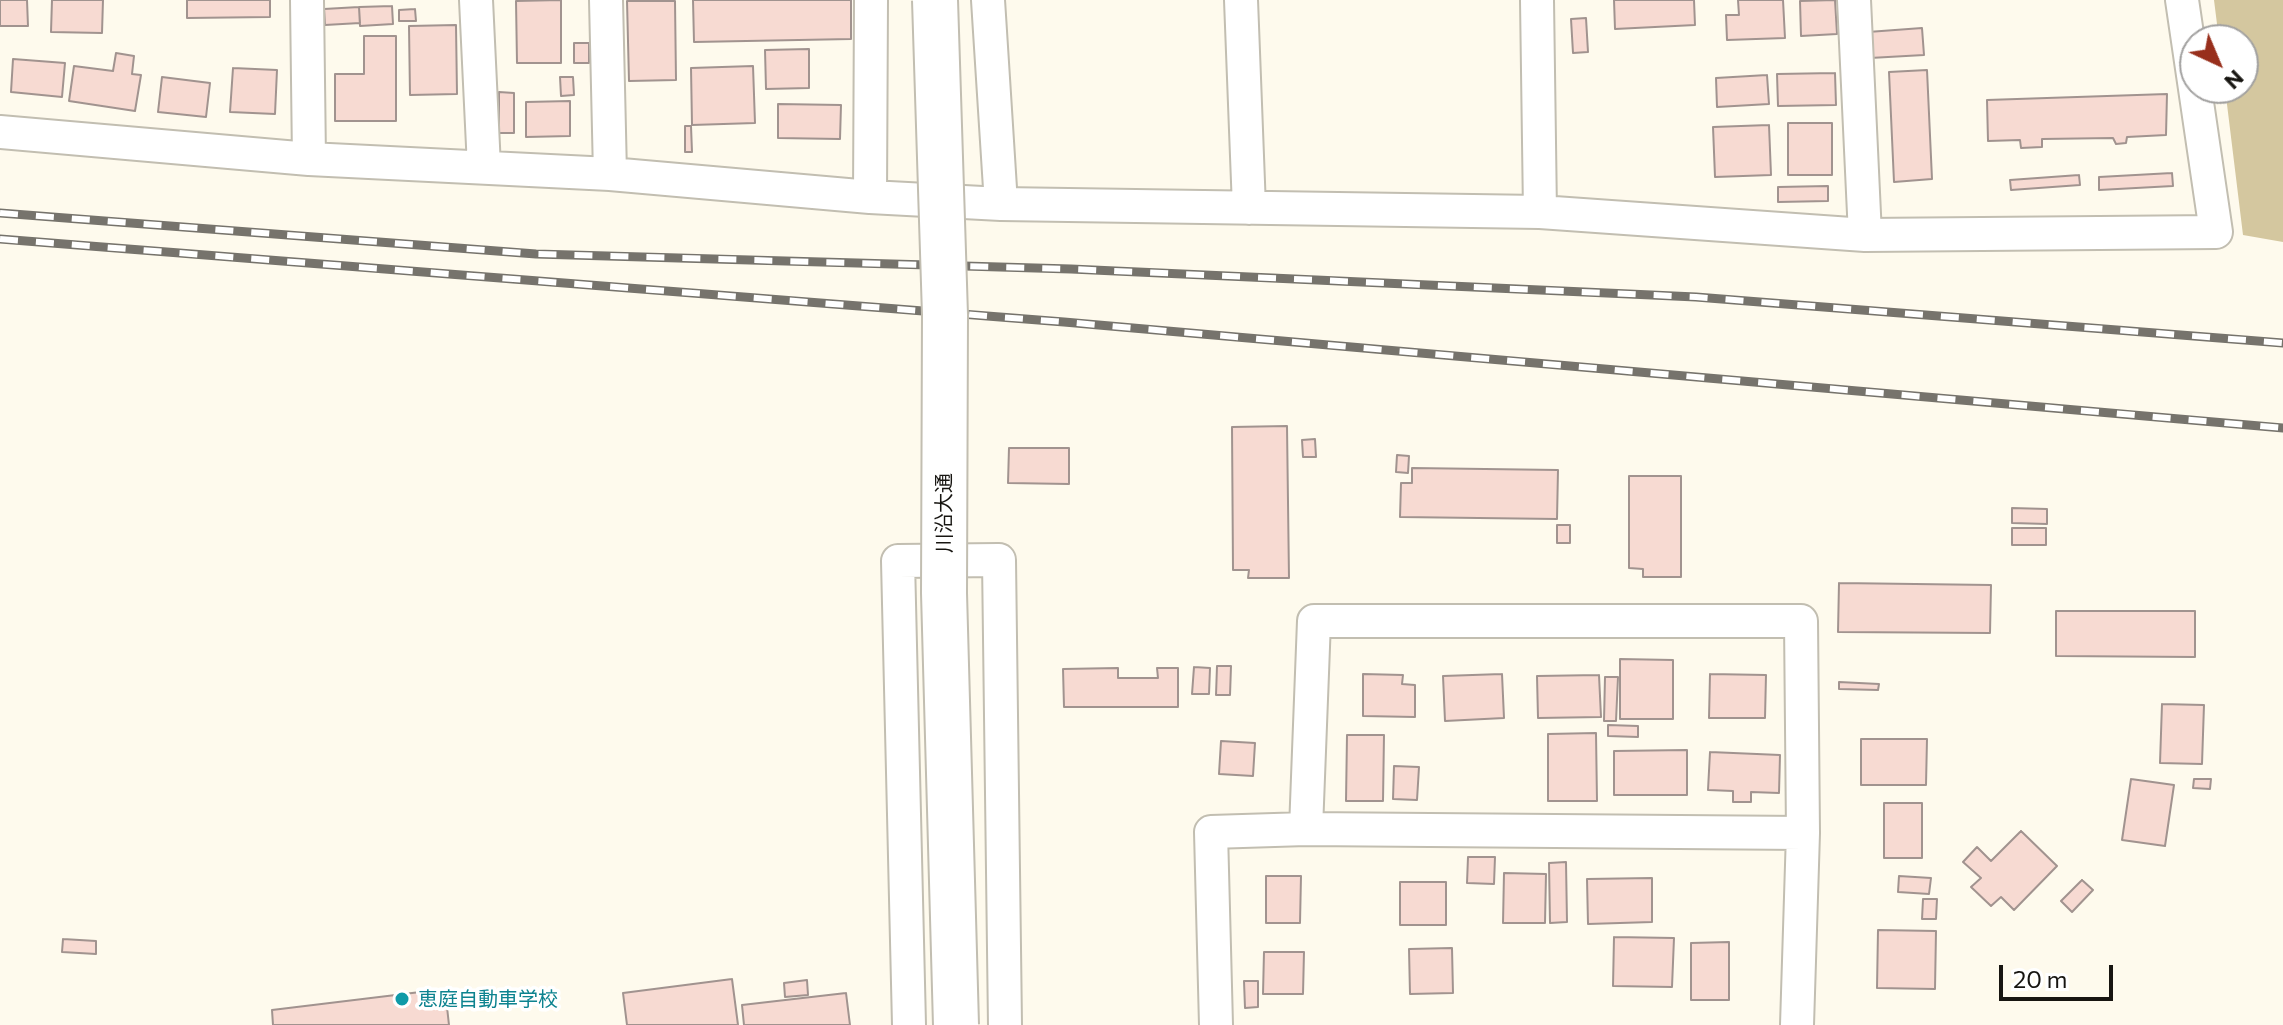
<!DOCTYPE html>
<html>
<head>
<meta charset="utf-8">
<style>
  body { margin:0 }
  #map { position:relative; width:2283px; height:1025px; overflow:hidden; background:#fefaed; font-family:Commissioner,sans-serif }
  canvas { display:block }
  .north { position:absolute; left:2179px; top:24px; width:80px; height:80px; box-sizing:border-box; background:#fff; border:2px solid #a2a1a0; border-radius:50%; rotate:136deg; font-size:22px; font-weight:700; line-height:32px; text-align:center; color:#171511 }
  .north::after { content:''; display:block; margin:auto; width:28px; height:36px; background:#982f1c; clip-path:polygon(50% 0,100% 100%,50% 72%,0 100%) }
  .scale { position:absolute; left:1999px; top:965px; width:114px; height:36px; box-sizing:border-box; border:4px solid #171511; border-top:0; padding-left:10px; font-size:24px; line-height:28px; white-space:nowrap; color:#171511; -webkit-text-stroke:6px #fff; paint-order:stroke }
</style>
</head>
<body>
<div id="map">
<canvas width="2283" height="1025"></canvas>
<div class="north">N</div>
<div class="scale">20 m</div>
</div>
<script>
const c = document.querySelector('canvas').getContext('2d');
c.lineJoin = 'round';
function fill(path, color) { c.fillStyle = color; c.fill(path, 'evenodd'); }
const poly = rows => new Path2D(rows.map(r => 'M' + r).join(''));
function stroke(path, color, width, dash) { c.strokeStyle = color; c.lineWidth = width; c.lineCap = dash ? 'butt' : 'round'; c.setLineDash(dash || []); c.stroke(path); }
function drawText(font, color, halo, rows, align = 'center') {
  c.font = font + ' Commissioner,"Noto Sans JP",sans-serif'; c.lineWidth = 7; c.setLineDash([]); c.textBaseline = 'middle'; c.strokeStyle = halo; c.fillStyle = color; for (const [text, x, y, turn = 0] of rows) {
    c.save(); c.translate(x, y); c.rotate((+turn || 0) * Math.PI / 180); c.textAlign = isNaN(turn) ? turn : align; if (halo) c.strokeText(text, 0, 0); c.fillText(text, 0, 0); c.restore();
  }
}
const green = poly([
  [2214,0,2283,0,2283,242,2243,235,2225,88,2243,88,2243,40,2219,40]
]);
const building = poly([
  [0,0,27,0,28,26,0,26,0,0],
  [52,0,103,0,102,33,51,32,52,0],
  [187,0,270,0,270,17,187,18,187,0],
  [561,0,561,63,517,63,516,1,561,0],
  [693,0,851,0,851,39,694,42,693,0],
  [1614,0,1694,0,1695,25,1615,29,1614,0],
  [1738,0,1783,0,1785,38,1727,40,1726,15,1739,15,1738,0],
  [1835,0,1837,34,1801,36,1800,1,1835,0],
  [627,1,675,1,676,80,629,81,627,1],
  [392,6,393,24,360,26,359,7,392,6],
  [359,7,360,23,325,25,324,9,359,7],
  [415,9,416,21,399,21,399,10,415,9],
  [1586,18,1588,52,1573,53,1571,19,1586,18],
  [456,25,457,94,410,95,409,26,456,25],
  [1922,28,1924,55,1870,58,1868,32,1922,28],
  [364,36,396,36,396,121,335,121,335,74,364,74,364,36],
  [574,43,589,43,589,63,574,63,574,43],
  [809,49,809,88,766,89,765,50,809,49],
  [116,53,134,56,132,74,141,75,135,111,69,101,74,66,113,71,116,53],
  [13,59,65,63,62,97,11,92,13,59],
  [753,66,755,123,692,125,691,68,753,66],
  [233,68,277,70,275,114,230,112,233,68],
  [1927,70,1932,179,1894,182,1889,72,1927,70],
  [1835,73,1836,105,1778,106,1777,74,1835,73],
  [1767,75,1769,104,1717,107,1716,78,1767,75],
  [162,77,210,83,206,117,158,112,162,77],
  [560,77,573,77,574,95,561,96,560,77],
  [499,92,514,93,514,133,499,133,499,92],
  [2167,94,2166,135,2127,137,2126,143,2116,144,2113,138,2042,139,2042,147,2021,148,2020,140,1988,141,1987,100,2167,94],
  [570,101,570,136,526,137,526,102,570,101],
  [778,104,841,105,840,139,778,138,778,104],
  [1788,123,1832,123,1832,175,1788,175,1788,123],
  [1769,125,1771,175,1715,177,1713,127,1769,125],
  [685,126,691,126,692,152,685,152,685,126],
  [2172,173,2173,186,2099,190,2099,177,2172,173],
  [2079,175,2080,185,2011,190,2010,180,2079,175],
  [1828,186,1828,201,1778,202,1778,187,1828,186],
  [1287,426,1289,578,1248,578,1249,570,1233,570,1232,427,1287,426],
  [1315,439,1316,457,1303,457,1302,440,1315,439],
  [1009,448,1069,448,1069,484,1008,483,1009,448],
  [1397,455,1409,456,1408,473,1396,472,1397,455],
  [1412,468,1558,470,1557,519,1400,517,1401,483,1412,483,1412,468],
  [1629,476,1681,476,1681,577,1643,577,1643,569,1629,568,1629,476],
  [2012,508,2047,509,2047,524,2012,523,2012,508],
  [1557,525,1570,525,1570,543,1557,543,1557,525],
  [2012,528,2046,528,2046,545,2012,545,2012,528],
  [1839,583,1991,585,1990,633,1838,632,1839,583],
  [2056,611,2195,611,2195,657,2056,656,2056,611],
  [1620,659,1673,660,1673,719,1620,719,1620,659],
  [1217,666,1231,666,1230,695,1216,695,1217,666],
  [1194,667,1210,668,1209,694,1192,694,1194,667],
  [1118,668,1118,678,1158,678,1157,668,1178,668,1178,707,1064,707,1063,669,1118,668],
  [1363,674,1403,675,1402,684,1415,685,1415,717,1363,716,1363,674],
  [1502,674,1504,718,1445,721,1443,676,1502,674],
  [1710,674,1766,675,1765,718,1709,718,1710,674],
  [1599,675,1601,717,1538,718,1537,676,1599,675],
  [1605,677,1618,677,1616,721,1604,721,1605,677],
  [1839,682,1879,684,1878,690,1839,689,1839,682],
  [2162,704,2204,705,2202,764,2160,763,2162,704],
  [1608,725,1638,726,1638,737,1608,736,1608,725],
  [1596,733,1597,801,1548,801,1548,734,1596,733],
  [1347,735,1384,735,1383,801,1346,801,1347,735],
  [1861,739,1927,739,1926,785,1861,785,1861,739],
  [1221,741,1255,743,1253,776,1219,774,1221,741],
  [1687,750,1687,795,1614,795,1614,751,1687,750],
  [1710,752,1780,755,1779,793,1751,792,1751,802,1733,802,1733,791,1708,790,1710,752],
  [1394,766,1419,767,1417,800,1393,799,1394,766],
  [2131,779,2174,785,2165,846,2122,840,2131,779],
  [2194,779,2211,779,2210,789,2193,788,2194,779],
  [1884,803,1922,803,1922,858,1884,858,1884,803],
  [2021,831,2057,866,2014,910,2001,897,1991,906,1971,887,1981,878,1963,862,1977,847,1991,861,2021,831],
  [1468,857,1495,857,1494,884,1467,883,1468,857],
  [1566,862,1567,922,1550,923,1549,863,1566,862],
  [1504,873,1546,874,1545,923,1503,923,1504,873],
  [1266,876,1301,876,1300,923,1266,923,1266,876],
  [1899,876,1931,878,1929,894,1898,892,1899,876],
  [1652,878,1652,922,1588,924,1587,879,1652,878],
  [2082,880,2093,890,2072,912,2061,901,2082,880],
  [1400,882,1446,882,1446,925,1400,925,1400,882],
  [1923,899,1937,899,1936,919,1922,919,1923,899],
  [1878,930,1936,931,1935,989,1877,988,1878,930],
  [1614,937,1674,938,1672,987,1613,986,1614,937],
  [63,939,96,941,96,954,62,952,63,939],
  [1729,942,1729,1000,1691,1000,1691,943,1729,942],
  [1452,948,1453,993,1410,994,1409,949,1452,948],
  [1264,952,1304,952,1303,994,1263,994,1264,952],
  [732,979,738,1025,627,1025,623,993,732,979],
  [807,980,808,995,785,997,784,983,807,980],
  [1244,981,1258,981,1258,1007,1245,1008,1244,981],
  [445,989,449,1025,273,1025,272,1010,445,989],
  [846,993,850,1025,744,1025,742,1005,846,993]
]);
const street = poly([
  [307,0,309,159],
  [476,0,484,167],
  [606,0,610,174],
  [988,0,1001,204],
  [1241,0,1249,208],
  [1537,0,1540,212],
  [1854,0,1865,235],
  [0,132,309,159,610,174,870,197,1001,204,1540,212,1865,235,2216,232,2182,0],
  [870,197,871,0],
  [1306,829,1314,621,1801,621,1803,833],
  [909,1025,898,561,999,560,1005,1025],
  [1216,1025,1211,832,1306,829,1803,833,1797,1025]
]);
const rail = poly([
  [0,213,536,254,1071,269,1696,297,2283,343],
  [0,239,1064,322,2283,428]
]);
const secondaryBridge = poly([
  [935,0,945,315,944,593,956,1025]
]);
const markers = [
  [402,999,8,"#0f9aa8"]
];
const streetNames = [
  ["川沿大通",944,513,-90]
];
const cultureNames = [
  ["恵庭自動車学校",418,999]
];
fill(green, '#d4c79f');
fill(building, '#f7dad2');
stroke(building, '#a1938f', 2);
stroke(street, '#c2beb1', 36);
stroke(street, '#fff', 32);
stroke(rail, '#76736c', 9);
stroke(rail, '#fff', 6, [18]);
stroke(secondaryBridge, '#c2beb1', 48, []);
stroke(secondaryBridge, '#fff', 44);
for (const [x, y, r, color] of markers) { const dot = new Path2D(); dot.arc(x, y, r, 0, 2 * Math.PI); c.fillStyle = color; c.fill(dot); stroke(dot, '#fff', 3); }
drawText('20px', '#171511', '#fff', streetNames);
drawText('20px', '#0d838f', '#fff', cultureNames, 'left');
</script>
</body>
</html>
